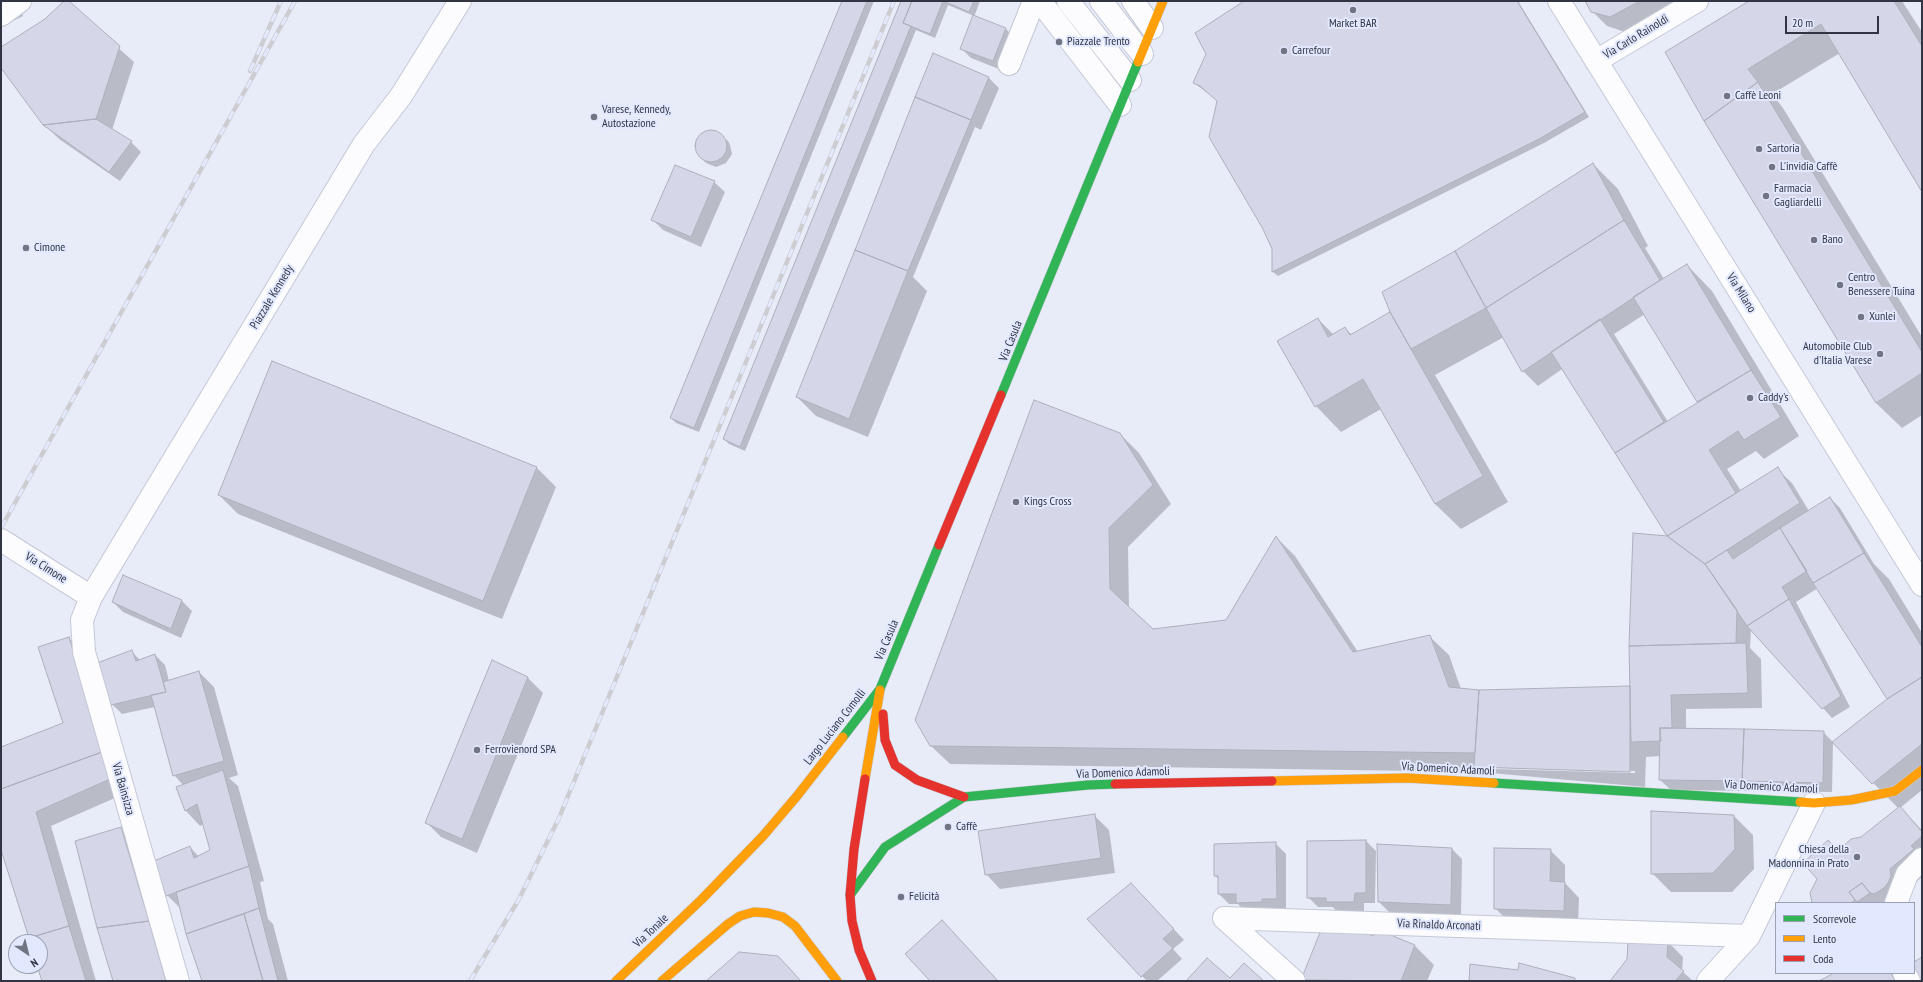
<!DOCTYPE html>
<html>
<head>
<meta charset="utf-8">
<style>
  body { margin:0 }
  #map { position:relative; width:1923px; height:982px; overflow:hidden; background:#e8ecf9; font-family:"PT Sans Narrow",sans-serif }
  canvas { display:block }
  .frame { position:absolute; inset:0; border:2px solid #313543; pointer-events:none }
  .legend { position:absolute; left:1775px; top:902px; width:140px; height:72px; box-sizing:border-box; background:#e2e9ff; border:1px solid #9ba1b4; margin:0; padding:5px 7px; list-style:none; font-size:12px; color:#313543 }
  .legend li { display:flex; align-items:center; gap:8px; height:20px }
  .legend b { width:20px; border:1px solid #9ba1b4 }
  .north { position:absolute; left:8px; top:934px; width:40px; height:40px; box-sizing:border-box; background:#e2e9ff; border:1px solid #9ba1b4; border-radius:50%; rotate:145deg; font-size:11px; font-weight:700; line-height:16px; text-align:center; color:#313543 }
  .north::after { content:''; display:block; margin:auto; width:14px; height:18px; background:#717583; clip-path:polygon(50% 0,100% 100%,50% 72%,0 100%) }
  .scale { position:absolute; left:1785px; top:16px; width:94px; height:18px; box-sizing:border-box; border:2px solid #313543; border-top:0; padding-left:5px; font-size:12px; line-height:14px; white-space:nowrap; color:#313543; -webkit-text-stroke:3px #e2e9ff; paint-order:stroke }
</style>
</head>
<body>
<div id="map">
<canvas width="1923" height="982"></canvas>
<div class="frame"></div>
<ul class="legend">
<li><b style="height:5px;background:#30b455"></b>Scorrevole</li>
<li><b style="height:5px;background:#ff9f0a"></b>Lento</li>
<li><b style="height:5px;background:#e5322d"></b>Coda</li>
</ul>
<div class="north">N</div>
<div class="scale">20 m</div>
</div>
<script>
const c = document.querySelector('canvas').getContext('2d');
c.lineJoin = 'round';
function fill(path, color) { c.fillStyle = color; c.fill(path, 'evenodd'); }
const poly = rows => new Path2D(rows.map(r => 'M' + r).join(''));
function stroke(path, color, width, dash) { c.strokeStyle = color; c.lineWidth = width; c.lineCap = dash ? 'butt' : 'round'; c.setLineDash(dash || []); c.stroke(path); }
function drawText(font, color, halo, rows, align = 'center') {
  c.font = font + ' "PT Sans Narrow",sans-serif'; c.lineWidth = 4; c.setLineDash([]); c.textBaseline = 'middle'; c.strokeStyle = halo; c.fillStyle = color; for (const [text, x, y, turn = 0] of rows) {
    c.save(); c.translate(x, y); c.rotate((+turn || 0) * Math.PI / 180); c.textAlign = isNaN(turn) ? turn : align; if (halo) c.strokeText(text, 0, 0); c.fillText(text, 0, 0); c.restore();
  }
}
const shadow = poly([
  [1,1,19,1,23,16,1,27],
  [66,1,134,62,112,130,131,142,141,152,120,181,59,139,44,124,1,66,1,48,45,20],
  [843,1,874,1,699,432,676,423,671,418],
  [902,1,980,1,974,17,1006,29,1016,39,1004,71,971,58,961,48,974,16,948,5,935,38,916,30,745,451,729,444,724,439],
  [1245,1,1518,1,1589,117,1544,143,1278,276,1273,272,1273,249,1218,101,1194,83],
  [1586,1,1679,1,1625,32,1607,26,1592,11],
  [1751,1,1902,1,1922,32,1922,190,1840,53,1772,94,1783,108,1922,337,1922,415,1902,428,1876,403,1705,121],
  [933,55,989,78,999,88,981,130,975,127,913,277,927,291,868,437,816,416,797,397],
  [714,131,728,141,730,145,732,154,726,163,716,167,706,163,701,158,698,154,696,143,705,132],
  [1593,164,1618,189,1648,246,1645,248,1664,279,1687,265,1712,291,1799,436,1764,459,1756,451,1727,469,1741,491,1777,469,1792,483,1809,511,1830,498,1840,508,1874,564,1889,579,1922,633,1922,790,1900,808,1922,830,1922,877,1909,888,1907,903,1813,903,1838,852,1861,838,1898,808,1833,742,1832,792,1671,790,1660,780,1661,756,1646,757,1645,787,1480,772,950,764,930,745,1120,434,1139,453,1171,504,1128,547,1129,608,1153,630,1226,620,1276,537,1295,556,1358,652,1429,636,1449,655,1461,689,1479,691,1631,687,1630,646,1634,534,1669,537,1562,369,1538,386,1523,371,1504,337,1435,375,1508,502,1461,529,1435,504,1381,409,1341,432,1316,406,1318,319,1334,335,1345,328,1352,335,1391,313,1455,252],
  [1645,314,1699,403,1668,422,1614,334],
  [1818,588,1888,699,1833,742,1823,732,1686,730,1686,709,1762,708,1761,659,1750,648,1751,629,1832,718,1850,707,1796,602],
  [1494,767,1635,771,1635,773,1494,769],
  [714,182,725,192,701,247,663,230,653,220],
  [273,363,537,468,556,487,502,619,238,514,219,495],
  [123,576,182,601,192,611,181,638,123,612,113,602],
  [69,638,84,653,124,794,51,826,96,981,42,981,37,966,40,966,40,942,30,942,1,848,1,748,64,724],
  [132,652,140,660,155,655,165,665,169,681,199,672,214,687,238,775,229,778,238,786,264,881,260,882,268,919,273,924,288,981,203,981,182,910,167,895,190,847,199,857,212,850,204,824,200,826,186,811,177,787,183,785,174,775,155,707,122,714,112,704],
  [492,661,528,678,543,693,477,853,441,837,426,822],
  [1094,815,1109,830,1115,873,1000,889,986,874],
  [1734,816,1753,835,1754,869,1732,892,1671,892,1652,873],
  [121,828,147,854,176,981,114,981],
  [1366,841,1376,851,1375,903,1364,903,1364,912,1337,912,1333,907,1318,907,1308,897],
  [1275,843,1286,854,1286,908,1247,913,1238,904,1229,904,1219,894,1219,879,1215,876],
  [1378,845,1452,849,1462,859,1461,915,1389,912,1379,902],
  [1550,850,1565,865,1565,883,1579,898,1578,925,1510,923,1495,908],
  [1141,894,1184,940,1173,949,1182,959,1157,981,1147,981,1142,976],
  [1376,930,1415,946,1434,965,1427,981,1303,981,1302,980,1373,937],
  [1668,942,1683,957,1682,971,1693,981,1612,981],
  [1836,973,1899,973,1903,981,1821,981]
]);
const building = poly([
  [64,1,69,1,120,46,96,119,43,125,1,68,1,47,45,19,64,1],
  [842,1,867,1,694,428,670,418,842,1],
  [901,1,912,1,903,23,911,26,740,447,723,439,901,1],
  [912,1,943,1,930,34,903,23,912,1],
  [943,1,974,1,969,12,943,1],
  [1244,1,1517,1,1585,112,1539,139,1272,272,1272,249,1263,229,1209,137,1217,101,1200,86,1193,83,1206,54,1195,33,1244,1],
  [1585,1,1640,1,1610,17,1591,12,1585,1],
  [1749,1,1894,1,1922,46,1922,192,1821,24,1748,69,1758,82,1704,121,1665,52,1749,1],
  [973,15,1006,28,993,61,960,49,973,15],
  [933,53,989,77,971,120,915,97,933,53],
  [1758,82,1922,352,1922,373,1876,403,1704,121,1758,82],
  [915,97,971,120,908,271,855,250,915,97],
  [96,119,132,141,109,172,43,125,96,119],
  '695 146a16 16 0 1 1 32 0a16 16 0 1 1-32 0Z',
  [1593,163,1624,220,1486,308,1455,251,1593,163],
  [675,165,715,181,691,237,651,220,675,165],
  [1624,220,1660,280,1522,372,1486,308,1624,220],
  [855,250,908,271,849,419,796,397,855,250],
  [1455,251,1486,308,1411,349,1390,312,1382,292,1455,251],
  [1687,264,1751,370,1697,402,1633,297,1687,264],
  [1390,312,1483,476,1435,504,1363,379,1315,407,1277,341,1318,318,1328,337,1345,327,1350,335,1390,312],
  [1600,319,1664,422,1615,453,1551,352,1600,319],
  [272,361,537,467,483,601,218,495,272,361],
  [1751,370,1781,417,1744,440,1738,431,1709,450,1736,493,1667,536,1615,453,1751,370],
  [1034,400,1120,433,1153,485,1109,528,1110,589,1153,629,1226,620,1276,536,1353,652,1430,635,1449,687,1479,690,1475,753,930,746,915,720,1034,400],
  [1778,467,1800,503,1705,564,1667,536,1778,467],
  [1830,497,1864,553,1813,583,1780,528,1830,497],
  [1780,528,1807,571,1782,587,1789,599,1747,626,1705,564,1727,550,1733,559,1780,528],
  [1633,533,1667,536,1705,564,1737,610,1736,643,1629,646,1633,533],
  [1864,553,1922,647,1922,677,1887,699,1813,583,1864,553],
  [123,575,182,600,171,629,112,602,123,575],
  [1789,599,1841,696,1822,709,1747,626,1789,599],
  [69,637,102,752,1,789,1,747,63,723,38,647,69,637],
  [1746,643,1748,693,1671,695,1672,728,1660,728,1661,741,1631,742,1629,646,1746,643],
  [132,650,136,661,155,654,166,692,111,705,97,663,132,650],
  [492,660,528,677,462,839,425,823,492,660],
  [199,671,224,761,173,776,151,695,166,692,163,682,199,671],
  [1922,677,1922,744,1872,784,1832,742,1887,699,1922,677],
  [1630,686,1630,772,1474,767,1479,690,1630,686],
  [1660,728,1744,729,1742,781,1659,780,1660,728],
  [1744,729,1824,731,1823,783,1742,781,1744,729],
  [102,752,110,779,36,812,69,926,29,938,1,850,1,789,102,752],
  [223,770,249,866,166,896,154,861,190,846,194,858,210,850,197,804,185,811,176,787,223,770],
  [1900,806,1922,832,1922,836,1911,846,1914,849,1890,869,1891,876,1888,883,1884,888,1874,894,1870,893,1862,883,1849,892,1855,900,1851,903,1812,903,1810,893,1817,879,1803,863,1828,840,1838,851,1851,839,1861,837,1900,806],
  [1651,811,1734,815,1735,849,1713,873,1651,874,1651,811],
  [1095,814,1101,858,985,875,978,831,1095,814],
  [121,827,149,921,97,928,75,841,121,827],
  [1366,840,1366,893,1355,893,1354,902,1326,902,1326,898,1307,898,1307,841,1366,840],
  [1276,842,1277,899,1262,899,1262,902,1236,903,1236,894,1218,894,1218,876,1214,876,1214,844,1276,842],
  [1377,844,1452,848,1451,905,1378,902,1377,844],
  [1494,848,1551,849,1550,881,1565,882,1564,911,1494,909,1494,848],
  [249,866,259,908,186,934,176,892,249,866],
  [1131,883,1174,929,1163,939,1173,948,1141,977,1087,919,1131,883],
  [1862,883,1870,893,1857,902,1849,892,1862,883],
  [259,908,278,981,263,981,244,914,259,908],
  [244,914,263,981,202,981,186,934,244,914],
  [942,920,998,981,930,981,905,954,942,920],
  [149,921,166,981,113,981,97,928,149,921],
  [1323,925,1343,933,1347,925,1373,936,1376,929,1415,945,1401,981,1301,980,1323,925],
  [69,926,86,981,42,981,37,966,40,966,40,942,30,942,29,938,69,926],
  [1668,941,1667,957,1684,971,1675,981,1610,981,1627,959,1628,942,1668,941],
  [739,952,778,956,801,981,706,981,739,952],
  [1922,957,1922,981,1917,981,1914,973,1914,962,1922,957],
  [1207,958,1230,978,1244,963,1264,981,1186,981,1207,958],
  [1519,963,1575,978,1575,981,1469,981,1470,964,1518,970,1519,963],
  [1834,973,1891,973,1895,981,1819,981,1834,973]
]);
const street = poly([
  [1040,1,1120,105],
  [1068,1,1130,80],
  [1101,1,1142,54],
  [1133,1,1152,28],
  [1559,1,1922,585],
  [1,15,20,1],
  [1596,61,1697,1],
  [1009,64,1034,1],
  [1,540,91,597],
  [1896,903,1907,874,1922,859],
  [1224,918,1749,936],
  [1224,918,1294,981],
  [1904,973,1909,981],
  [178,981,84,652,82,620,91,597,364,144,401,96,460,1],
  [1708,981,1749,936,1814,803]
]);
const fast = poly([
  [1001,395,1138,62],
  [843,737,880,689,939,545],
  [1494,783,1800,802],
  [850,895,885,847,964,797,1088,785,1115,784]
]);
const slow = poly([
  [1138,62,1163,1],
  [865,779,880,690],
  [1272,781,1407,778,1494,783],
  [1800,802,1814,803,1851,800,1895,791,1922,770],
  [616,981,702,899,763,836,797,796,843,737],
  [662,981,728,924,740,916,754,912,768,913,783,917,795,926,837,981]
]);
const jam = poly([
  [939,545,1001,395],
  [883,714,885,740,895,765,917,780,964,797],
  [865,779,854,849,850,895,852,921,859,950,872,981],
  [1115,784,1272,781]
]);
const rail = poly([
  [250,71,281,1],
  [1,528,295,1],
  [470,981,519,899,559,818,894,1]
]);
const markers = [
  [1353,10,4,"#717583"],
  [1059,42,4,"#717583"],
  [1284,51,4,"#717583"],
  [1727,96,4,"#717583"],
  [594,117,4,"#717583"],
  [1759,149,4,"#717583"],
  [1772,167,4,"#717583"],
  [1766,196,4,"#717583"],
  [1814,240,4,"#717583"],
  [26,248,4,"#717583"],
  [1840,285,4,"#717583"],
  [1861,317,4,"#717583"],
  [1880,354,4,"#717583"],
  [1750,398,4,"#717583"],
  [1016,502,4,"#717583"],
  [477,750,4,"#717583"],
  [948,827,4,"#717583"],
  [1857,857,4,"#717583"],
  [901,897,4,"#717583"]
];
const poiNames = [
  ["Market BAR",1353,24,"center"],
  ["Piazzale Trento",1067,42],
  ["Carrefour",1292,51],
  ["Caffè Leoni",1735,96],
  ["Varese, Kennedy,",602,110],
  ["Autostazione",602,124],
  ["Sartoria",1767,149],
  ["L'invidia Caffè",1780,167],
  ["Farmacia",1774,189],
  ["Gagliardelli",1774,203],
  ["Bano",1822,240],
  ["Cimone",34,248],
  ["Centro",1848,278],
  ["Benessere Tuina",1848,292],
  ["Xunlei",1869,317],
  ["Automobile Club",1872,347,"right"],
  ["d'Italia Varese",1872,361,"right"],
  ["Caddy's",1758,398],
  ["Kings Cross",1024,502],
  ["Ferrovienord SPA",485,750],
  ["Caffè",956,827],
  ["Chiesa della",1849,850,"right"],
  ["Madonnina in Prato",1849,864,"right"],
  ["Felicità",909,897]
];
const streetNames = [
  ["Via Carlo Rainoldi",1636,37,-31],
  ["Via Milano",1741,293,58],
  ["Piazzale Kennedy",272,297,-59],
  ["Via Casula",1011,341,-68],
  ["Via Cimone",46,568,32],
  ["Via Casula",887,640,-67],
  ["Largo Luciano Comolli",835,727,-52],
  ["Via Domenico Adamoli",1448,769,3],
  ["Via Domenico Adamoli",1123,773,-2],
  ["Via Domenico Adamoli",1771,787,3],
  ["Via Bainsizza",123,789,74],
  ["Via Rinaldo Arconati",1439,925,2],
  ["Via Tonale",651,931,-43]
];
fill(shadow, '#0003');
fill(building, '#d6d6e9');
stroke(building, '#aeafbb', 1);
stroke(street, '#c4c8d5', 24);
stroke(fast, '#c4c8d5', 10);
stroke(slow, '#c4c8d5', 10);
stroke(jam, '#c4c8d5', 10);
stroke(street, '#fcfcfe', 22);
stroke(fast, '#30b455', 9);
stroke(slow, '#ff9f0a', 9);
stroke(jam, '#e5322d', 9);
stroke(rail, '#cdcdd1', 4.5);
stroke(rail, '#e2e9ff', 3, [9]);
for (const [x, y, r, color] of markers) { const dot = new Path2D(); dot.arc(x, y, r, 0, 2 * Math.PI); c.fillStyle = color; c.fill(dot); stroke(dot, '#e2e9ff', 1.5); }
drawText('12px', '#313543', '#e2e9ff', poiNames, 'left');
drawText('12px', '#313543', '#e2e9ff', streetNames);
</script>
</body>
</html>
